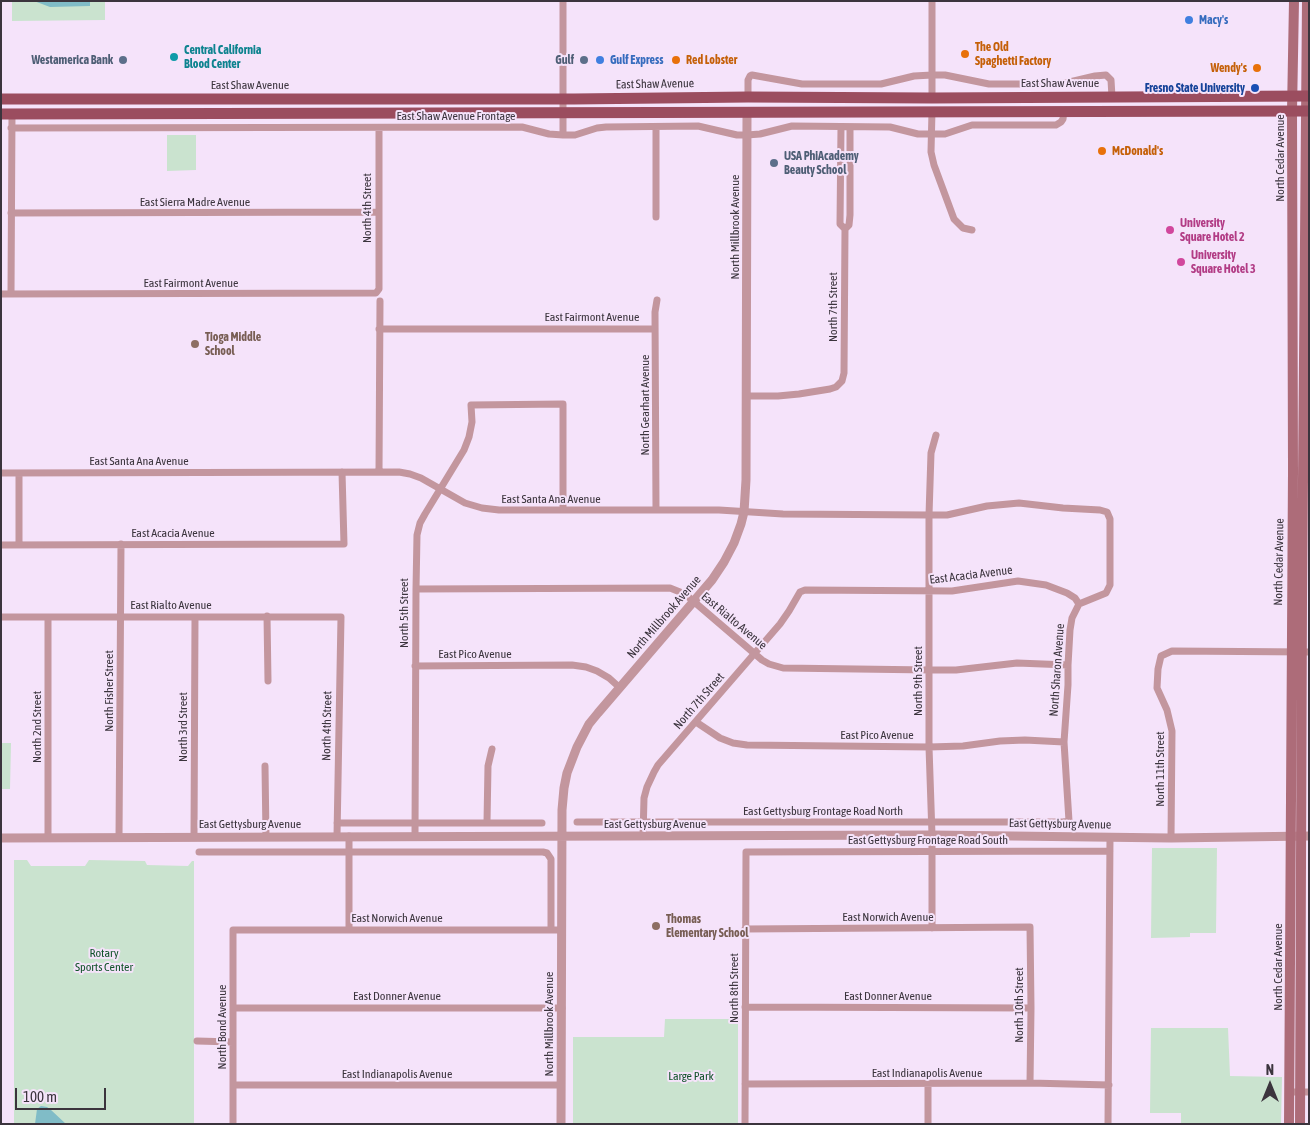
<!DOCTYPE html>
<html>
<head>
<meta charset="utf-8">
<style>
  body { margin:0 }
  #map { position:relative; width:1310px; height:1125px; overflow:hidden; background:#f5e3fa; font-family:"Asap Condensed",sans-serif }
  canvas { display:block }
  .frame { position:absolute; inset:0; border:2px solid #3b343d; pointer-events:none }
  .north { position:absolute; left:1245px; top:1060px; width:50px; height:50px; -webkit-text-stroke:4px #f5e3fa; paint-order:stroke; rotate:0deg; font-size:14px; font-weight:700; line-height:20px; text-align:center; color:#3b343d }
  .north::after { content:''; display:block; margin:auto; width:18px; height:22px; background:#3b343d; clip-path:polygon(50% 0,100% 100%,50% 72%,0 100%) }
  .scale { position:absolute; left:15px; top:1088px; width:91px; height:22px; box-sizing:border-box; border:2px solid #3b343d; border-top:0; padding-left:6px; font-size:15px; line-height:18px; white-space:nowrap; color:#3b343d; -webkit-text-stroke:4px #f5e3fa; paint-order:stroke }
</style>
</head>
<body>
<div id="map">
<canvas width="1310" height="1125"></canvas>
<div class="frame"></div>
<div class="north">N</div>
<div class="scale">100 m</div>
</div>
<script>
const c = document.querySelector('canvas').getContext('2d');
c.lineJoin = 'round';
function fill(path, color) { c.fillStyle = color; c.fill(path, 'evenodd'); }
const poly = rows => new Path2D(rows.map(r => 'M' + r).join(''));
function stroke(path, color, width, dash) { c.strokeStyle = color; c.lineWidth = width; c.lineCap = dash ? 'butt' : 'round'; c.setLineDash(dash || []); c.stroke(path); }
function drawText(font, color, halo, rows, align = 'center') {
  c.font = font + ' "Asap Condensed",sans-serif'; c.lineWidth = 4; c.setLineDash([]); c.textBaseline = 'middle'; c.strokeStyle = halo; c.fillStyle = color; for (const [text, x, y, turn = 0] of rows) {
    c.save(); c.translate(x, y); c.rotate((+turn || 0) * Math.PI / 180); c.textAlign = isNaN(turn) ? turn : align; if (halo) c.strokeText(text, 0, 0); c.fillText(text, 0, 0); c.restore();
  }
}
const green = poly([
  [12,1,105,1,105,20,12,21],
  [167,135,196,135,196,170,167,171],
  [1,743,11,743,10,789,1,789],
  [1152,848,1217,848,1216,933,1190,933,1190,937,1151,938],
  [14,860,27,860,31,866,85,866,89,860,145,861,147,865,188,866,192,861,194,861,194,1124,14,1124],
  [665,1019,738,1019,738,1124,573,1124,573,1037,664,1037],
  [1151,1028,1228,1028,1230,1076,1282,1077,1281,1124,1181,1124,1181,1113,1150,1113]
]);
const water = poly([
  [34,1,90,1,90,6,50,7],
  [41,1106,47,1107,51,1110,66,1124,35,1124,37,1109]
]);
const minor = poly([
  [748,97,748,80,750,76,752,75,802,84,881,84,914,76,932,75,945,75,989,84,1061,84,1095,76,1106,75,1111,80,1112,97],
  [932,98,932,1],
  [932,111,931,152,934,165,954,219,963,228,972,230],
  [656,127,656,217],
  [841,127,840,224,845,229],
  [11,128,522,127,549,134,563,135,575,135,597,128,606,127,698,126,737,135,747,135,760,134,792,126,890,127,918,134,945,134,972,125,1056,125,1061,122,1063,119,1064,111],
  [563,135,563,1],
  [11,213,379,212],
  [1,294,376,293,379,289,379,128],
  [11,294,12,114],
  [379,329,655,329],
  [747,396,778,396,799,394,830,389,836,387,842,381,844,373,845,229,849,225,850,215,850,127],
  [379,472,380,301],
  [1,473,399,472,410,474,421,478,465,503,482,508,499,510,719,510,783,514,929,515,947,515,987,506,1019,503,1063,508,1100,510,1107,512,1110,519,1110,585,1106,593,1079,604,1072,618,1070,630,1068,665,1068,685,1064,742,1069,821,1063,822,577,822],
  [19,473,19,545],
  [656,510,655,312,657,300],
  [1,545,344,544,342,472],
  [416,589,670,588,685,594,762,660,769,664,783,668,930,670,956,670,1017,663,1068,665],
  [267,616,268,681],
  [1,617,341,617,337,836],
  [415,666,572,665,586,667,597,671,609,678,619,687],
  [696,722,720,738,733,743,747,745,929,747,963,746,1000,741,1025,740,1064,742],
  [265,766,266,837],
  [487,822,488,766,492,749],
  [337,823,542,823],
  [349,836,349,930],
  [415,836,416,589,417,535,420,523,425,514,464,450,469,437,472,422,471,405,563,404,563,510],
  [643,836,644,798,647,787,654,772,658,765,780,624,789,611,800,592,805,590,952,591,1018,581,1046,585,1067,593,1075,598,1079,604],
  [194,837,195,617],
  [48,838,48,617],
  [119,838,121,544],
  [1171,838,1172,731,1167,710,1157,688,1158,669,1161,656,1172,651,1309,652],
  [199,852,543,852,547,853,551,859,551,930],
  [932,928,932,835,929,747,929,515,931,453,936,435],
  [745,929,1030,927,1031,1008,1030,1083],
  [745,1007,1031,1008],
  [233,1008,562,1008],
  [197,1041,233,1042],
  [745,1084,1030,1083,1109,1085],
  [928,1084,928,1124],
  [233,1085,561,1085],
  [1289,1092,1309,1092],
  [233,1124,233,930,562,930],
  [745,1124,746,852,1110,851],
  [1108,1124,1110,837]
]);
const tertiary = poly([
  [1,838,932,835,1171,838,1309,836],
  [561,1124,562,810,564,788,567,773,577,747,589,724,598,713,712,580,724,562,734,543,741,524,744,512,746,480,747,112]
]);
const secondary = poly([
  [1289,1124,1293,471,1292,111,1294,1],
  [1300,1124,1302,599,1307,1]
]);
const primary = poly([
  [1,99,574,99,748,97,932,98,1309,96],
  [1,114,1309,111]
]);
const markers = [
  [1189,20,5,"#3f7fe0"],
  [965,54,5,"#e8710a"],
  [174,57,5,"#0f9aa8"],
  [123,60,5,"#5c6f8a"],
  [584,60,5,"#5c6f8a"],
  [600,60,5,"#3f7fe0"],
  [676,60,5,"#e8710a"],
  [1257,68,5,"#e8710a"],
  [1255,88,5,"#1a4fb4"],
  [1102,151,5,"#e8710a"],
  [774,163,5,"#5c6f8a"],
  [1170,230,5,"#d1479c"],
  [1181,262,5,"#d1479c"],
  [195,344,5,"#8d6e63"],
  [656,926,5,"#8d6e63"]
];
const shopNames = [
  ["Macy's",1199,20],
  ["Gulf Express",610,60]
];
const foodNames = [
  ["The Old",975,47],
  ["Spaghetti Factory",975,61],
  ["Red Lobster",686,60],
  ["Wendy's",1247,68,"right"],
  ["McDonald's",1112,151]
];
const cultureNames = [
  ["Central California",184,50],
  ["Blood Center",184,64]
];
const serviceNames = [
  ["Westamerica Bank",113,60],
  ["Gulf",574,60],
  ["USA PhiAcademy",784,156,"left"],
  ["Beauty School",784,170,"left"]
];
const streetNames = [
  ["East Shaw Avenue",1060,83],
  ["East Shaw Avenue",655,84,-1],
  ["East Shaw Avenue",250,85],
  ["East Shaw Avenue Frontage",456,116],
  ["North Cedar Avenue",1280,158,-90],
  ["East Sierra Madre Avenue",195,202],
  ["North 4th Street",367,208,-90],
  ["North Millbrook Avenue",735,227,-90],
  ["East Fairmont Avenue",191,283],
  ["North 7th Street",833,307,-90],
  ["East Fairmont Avenue",592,317],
  ["North Gearhart Avenue",645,405,-90],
  ["East Santa Ana Avenue",139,461],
  ["East Santa Ana Avenue",551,499],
  ["East Acacia Avenue",173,533],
  ["North Cedar Avenue",1279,562,-89],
  ["East Acacia Avenue",971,575,-7],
  ["East Rialto Avenue",171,605],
  ["North 5th Street",404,613,-90],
  ["North Millbrook Avenue",664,617,-49],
  ["East Rialto Avenue",734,621,40],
  ["East Pico Avenue",475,654],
  ["North Sharon Avenue",1057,670,-86],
  ["North 9th Street",918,681,-90],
  ["North Fisher Street",109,691,-90],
  ["North 7th Street",699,701,-49],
  ["North 4th Street",327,726,-89],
  ["North 2nd Street",37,727,-90],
  ["North 3rd Street",183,727,-90],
  ["East Pico Avenue",877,735],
  ["North 11th Street",1160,769,-90],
  ["East Gettysburg Frontage Road North",823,811],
  ["East Gettysburg Avenue",250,824],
  ["East Gettysburg Avenue",655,824],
  ["East Gettysburg Avenue",1060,824,1],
  ["East Gettysburg Frontage Road South",928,840],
  ["East Norwich Avenue",888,917],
  ["East Norwich Avenue",397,918],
  ["North Cedar Avenue",1278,967,-90],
  ["North 8th Street",734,988,-90],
  ["East Donner Avenue",397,996],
  ["East Donner Avenue",888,996],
  ["North 10th Street",1019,1005,-90],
  ["North Millbrook Avenue",549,1024,-90],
  ["North Bond Avenue",222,1027,-90],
  ["East Indianapolis Avenue",927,1073],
  ["East Indianapolis Avenue",397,1074]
];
const transitNames = [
  ["Fresno State University",1245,88]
];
const hotelNames = [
  ["University",1180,223],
  ["Square Hotel 2",1180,237],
  ["University",1191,255],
  ["Square Hotel 3",1191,269]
];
const educationNames = [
  ["Tioga Middle",205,337],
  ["School",205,351],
  ["Thomas",666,919],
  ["Elementary School",666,933]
];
const parkNames = [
  ["Rotary",104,953],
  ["Sports Center",104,967],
  ["Large Park",691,1076]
];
fill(green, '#cae3cf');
fill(water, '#80bcc7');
stroke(minor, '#c3969e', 7);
stroke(tertiary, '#c3969e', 9);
stroke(secondary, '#ad6c79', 10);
stroke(primary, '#9b4d5f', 11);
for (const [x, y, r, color] of markers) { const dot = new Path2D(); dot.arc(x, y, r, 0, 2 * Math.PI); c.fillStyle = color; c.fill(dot); stroke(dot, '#f5e3fa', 2); }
drawText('bold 12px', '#366cbe', '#f5e3fa', shopNames, 'left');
drawText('bold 12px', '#c56008', '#f5e3fa', foodNames, 'left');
drawText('bold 12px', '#0d838f', '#f5e3fa', cultureNames, 'left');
drawText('bold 12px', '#4e5e75', '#f5e3fa', serviceNames, 'right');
drawText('12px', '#3b343d', '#f5e3fa', streetNames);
drawText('bold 12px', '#164399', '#f5e3fa', transitNames, 'right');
drawText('bold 12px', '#b23c85', '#f5e3fa', hotelNames, 'left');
drawText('bold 12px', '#785e54', '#f5e3fa', educationNames, 'left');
drawText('12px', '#11532a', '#f5e3fa', parkNames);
</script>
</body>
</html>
